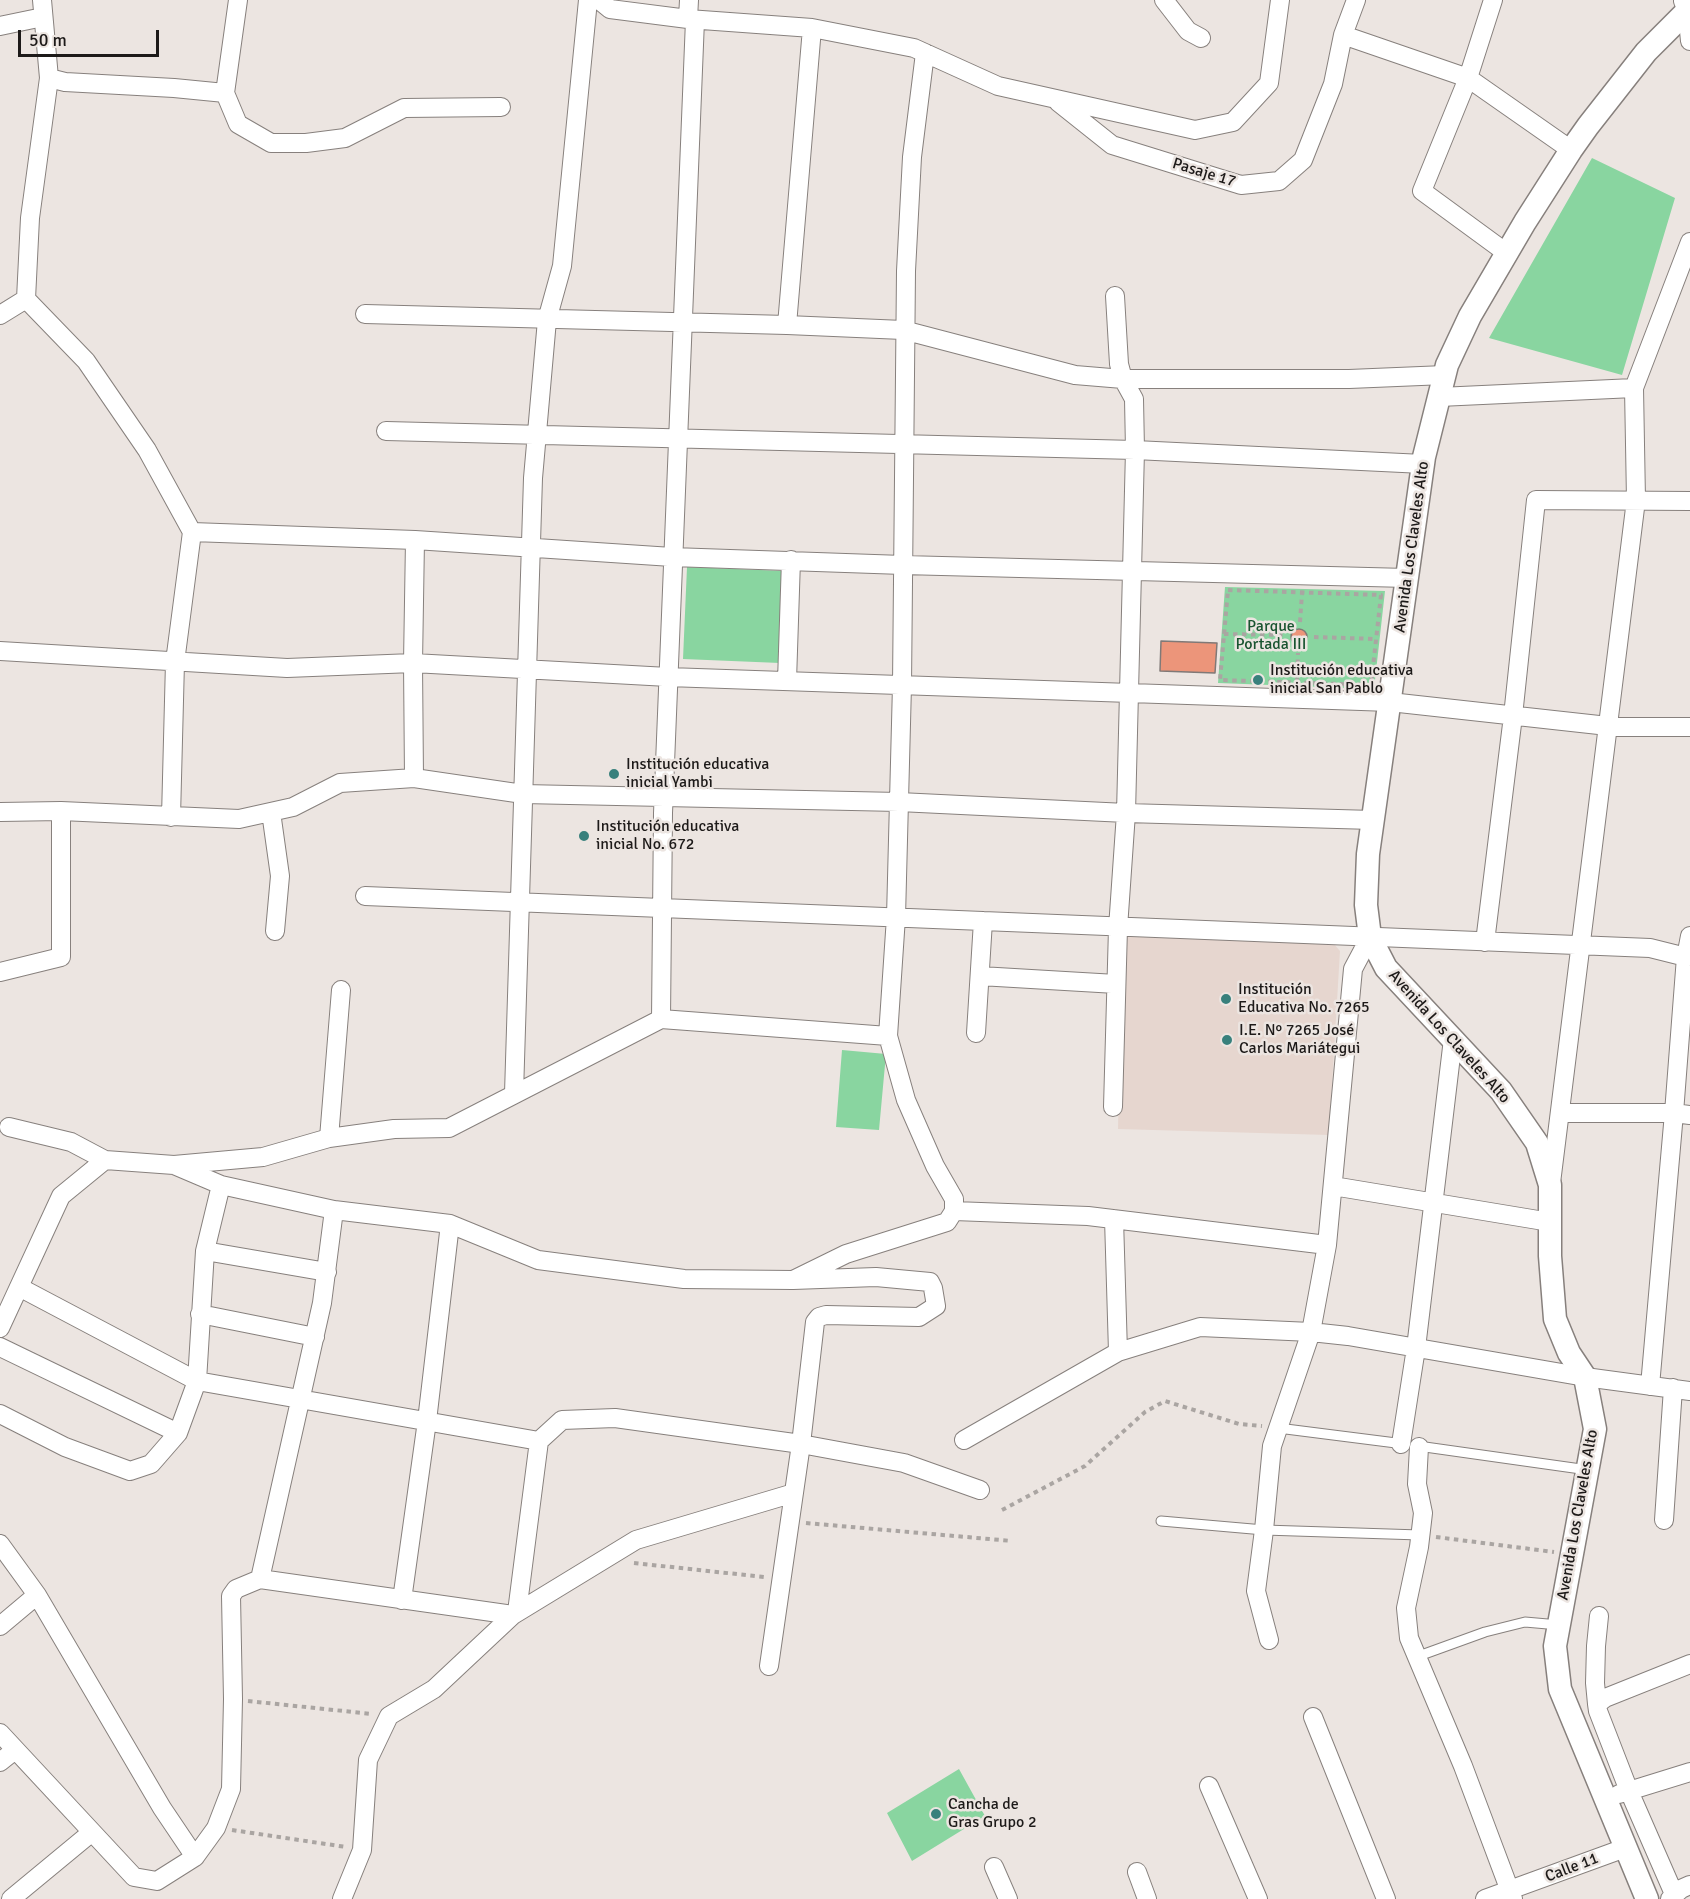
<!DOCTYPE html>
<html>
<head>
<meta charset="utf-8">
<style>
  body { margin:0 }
  #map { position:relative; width:1690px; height:1899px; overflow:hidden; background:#ece5e1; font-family:Signika,sans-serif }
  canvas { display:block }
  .scale { position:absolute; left:18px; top:30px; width:141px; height:27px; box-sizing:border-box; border:3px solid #1d1a19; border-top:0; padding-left:8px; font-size:18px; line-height:21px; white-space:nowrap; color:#1d1a19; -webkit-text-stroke:4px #ece5e1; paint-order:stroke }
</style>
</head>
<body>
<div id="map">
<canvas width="1690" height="1899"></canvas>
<div class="scale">50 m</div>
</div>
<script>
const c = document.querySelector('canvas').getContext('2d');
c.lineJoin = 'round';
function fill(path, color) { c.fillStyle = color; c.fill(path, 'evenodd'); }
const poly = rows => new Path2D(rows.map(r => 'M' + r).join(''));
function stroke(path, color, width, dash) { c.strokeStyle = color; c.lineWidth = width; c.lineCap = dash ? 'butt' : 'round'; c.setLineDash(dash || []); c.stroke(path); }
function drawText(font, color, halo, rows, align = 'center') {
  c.font = font + ' Signika,sans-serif'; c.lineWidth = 5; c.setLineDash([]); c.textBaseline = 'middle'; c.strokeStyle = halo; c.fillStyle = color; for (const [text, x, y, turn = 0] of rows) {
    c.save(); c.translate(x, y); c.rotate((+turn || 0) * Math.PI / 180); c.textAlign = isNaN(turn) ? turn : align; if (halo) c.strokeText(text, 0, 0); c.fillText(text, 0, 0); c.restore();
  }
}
const built = poly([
  [1122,934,1333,943,1340,951,1329,1135,1118,1129]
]);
const green = poly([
  [1592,158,1675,198,1622,375,1489,338],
  [687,567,784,571,780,663,683,659],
  [1225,587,1385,591,1374,689,1218,683],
  [842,1050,886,1054,879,1130,836,1127],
  [959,1769,985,1816,912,1861,887,1813]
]);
const building = poly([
  '1291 637a8 8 0 1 1 16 0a8 8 0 1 1-16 0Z',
  [1161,641,1217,643,1215,673,1160,671,1161,641]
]);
const path = poly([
  [1228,590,1381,595,1371,685,1220,680,1228,590],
  [1300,622,1302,593],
  [1224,634,1284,635],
  [1314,637,1376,639],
  [1297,682,1298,653],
  [1002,1510,1085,1466,1145,1412,1165,1401,1239,1424,1262,1426],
  [806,1523,1012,1541],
  [1436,1537,1554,1552],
  [634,1563,764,1577],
  [248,1701,372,1714],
  [232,1830,346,1847]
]);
const service = poly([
  [1278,1428,1404,1444],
  [1418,1446,1588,1470],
  [1161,1521,1264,1530,1420,1535],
  [1416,1657,1485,1632,1525,1622,1559,1625]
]);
const minor = poly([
  [42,0,49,78,30,218,26,299,86,361,147,450,192,532,175,662,171,817],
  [599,0,610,9,688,19,812,28,914,48,998,86,1195,130,1233,122,1269,83,1280,0],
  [1164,0,1188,31,1201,38],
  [1493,0,1468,78,1422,191,1508,254],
  [1683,1,1687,10,1690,41],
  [688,19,689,0],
  [0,26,43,17],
  [1343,35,1468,78,1571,150],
  [49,78,65,82,174,88,225,93,238,124,271,143,306,143,345,138,404,108,501,107],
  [225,93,238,0],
  [1058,102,1112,145,1241,185,1279,181,1303,160,1333,84,1343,35,1356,0],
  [365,314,787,325,903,330,1075,375,1123,379,1349,379,1445,375],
  [0,315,26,299],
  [787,325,812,28],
  [1439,397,1634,388],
  [386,431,1135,450,1423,464],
  [192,532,415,540,672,557,903,565,1407,578],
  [0,651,287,668,413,663,668,677,1390,702,1617,727,1690,727],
  [787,681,791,560],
  [414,778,413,663,415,540],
  [0,812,61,811,239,819,293,807,340,783,414,778,523,794,899,802,1126,813,1373,820],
  [271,812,280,876,275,931],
  [365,896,1650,948,1686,957],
  [1485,942,1513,716,1536,500,1690,501],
  [0,972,61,957,61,811],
  [980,976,1116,984],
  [661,1019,663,813,695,20],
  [976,1033,983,921],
  [514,1093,533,478,547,320,562,266,588,0],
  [1113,1107,1118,928,1126,813,1135,450,1134,399,1123,379,1119,364,1115,296],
  [1560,1113,1674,1113,1690,1115],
  [9,1127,71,1142,105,1160],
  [329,1138,341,990],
  [174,1165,221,1185,334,1210,450,1224,538,1260,684,1279,793,1280,876,1277,930,1282,933,1288,936,1306,919,1317,826,1315,819,1317,815,1322,801,1444,769,1666],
  [1551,1183,1636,500,1634,388,1690,242],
  [1333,1186,1550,1222],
  [954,1211,1088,1216,1327,1245],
  [1114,1219,1118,1352],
  [205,1251,327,1272],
  [793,1280,846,1254,947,1222,954,1211,954,1199,935,1166,906,1100,888,1036,896,917,902,685,906,271,912,157,925,53],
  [19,1287,197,1381,539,1441,562,1420,615,1418,801,1444,904,1463,980,1490],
  [200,1314,315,1337],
  [0,1328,61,1196,105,1160,174,1165,263,1157,329,1138,394,1129,449,1128,661,1019,888,1036],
  [0,1347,178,1433],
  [1650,1386,1674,1113,1686,957,1690,936],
  [0,1414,65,1447,130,1471,151,1464,178,1433,197,1381,205,1251,221,1185],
  [964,1440,1118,1352,1200,1327,1311,1332,1348,1336,1585,1377,1690,1391],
  [1401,1444,1416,1348,1453,1039],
  [1419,1447,1417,1484,1423,1513,1419,1547,1406,1608,1409,1638,1463,1766,1513,1899],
  [1664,1520,1673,1388],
  [0,1544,37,1595,162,1808,195,1857],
  [260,1579,322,1303,334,1210],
  [402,1600,427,1421,450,1224],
  [517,1612,539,1441],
  [0,1626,37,1595],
  [1269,1640,1256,1591,1264,1530,1272,1446,1311,1332,1327,1245,1353,969,1370,937],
  [1597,1704,1595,1683,1596,1646,1599,1616],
  [1313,1717,1386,1899],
  [0,1733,134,1877,157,1881,195,1857,216,1828,231,1789,233,1699,231,1596,236,1589,260,1579,513,1615],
  [0,1762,15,1750],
  [1209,1786,1258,1899],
  [1619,1794,1690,1772],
  [994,1867,1008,1899],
  [1137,1872,1147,1899],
  [1674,1894,1629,1791,1598,1711,1597,1704,1605,1698,1690,1664],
  [11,1899,92,1832],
  [342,1899,362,1850,368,1760,389,1716,434,1689,513,1615,636,1540,794,1493],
  [1485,1899,1625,1848],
  [1670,1899,1681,1889,1690,1885]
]);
const tertiary = poly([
  [1647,1899,1560,1689,1555,1646,1595,1429,1585,1377,1569,1353,1555,1319,1550,1256,1550,1185,1537,1143,1501,1091,1386,968,1370,937,1366,905,1368,854,1424,457,1447,365,1470,316,1525,222,1571,150,1588,126,1646,52,1690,8]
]);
const markers = [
  [1258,680,6,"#38807c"],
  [614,774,6,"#38807c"],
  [584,836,6,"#38807c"],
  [1226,999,6,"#38807c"],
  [1227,1040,6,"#38807c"],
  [936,1814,6,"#38807c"]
];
const streetNames = [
  ["Pasaje 17",1204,173,17],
  ["Avenida Los Claveles Alto",1412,547,-82],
  ["Avenida Los Claveles Alto",1449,1037,48],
  ["Avenida Los Claveles Alto",1578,1515,-80],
  ["Calle 11",1572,1868,-21]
];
const parkNames = [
  ["Parque",1271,627],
  ["Portada III",1271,645]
];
const poiNames = [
  ["Institución educativa",1270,671],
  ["inicial San Pablo",1270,689],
  ["Institución educativa",626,765],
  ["inicial Yambi",626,783],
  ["Institución educativa",596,827],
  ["inicial No. 672",596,845],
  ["Institución",1238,990],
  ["Educativa No. 7265",1238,1008],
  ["I.E. Nº 7265 José",1239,1031],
  ["Carlos Mariátegui",1239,1049],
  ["Cancha de",948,1805],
  ["Gras Grupo 2",948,1823]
];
fill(built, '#e6d6cf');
fill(green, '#89d5a0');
fill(building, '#ec957a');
stroke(building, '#807977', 1.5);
stroke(service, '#87807d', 11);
stroke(minor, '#87807d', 20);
stroke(tertiary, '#87807d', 25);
stroke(path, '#aaa5a2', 4, [4.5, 4.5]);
stroke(service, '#fff', 9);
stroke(minor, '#fff', 18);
stroke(tertiary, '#fff', 22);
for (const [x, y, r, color] of markers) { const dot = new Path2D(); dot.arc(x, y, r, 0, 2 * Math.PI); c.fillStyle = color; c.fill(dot); stroke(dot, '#ece5e1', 2); }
drawText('16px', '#1d1a19', '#ece5e1', streetNames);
drawText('16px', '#195430', '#ece5e1', parkNames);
drawText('16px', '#1d1a19', '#ece5e1', poiNames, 'left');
</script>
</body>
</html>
